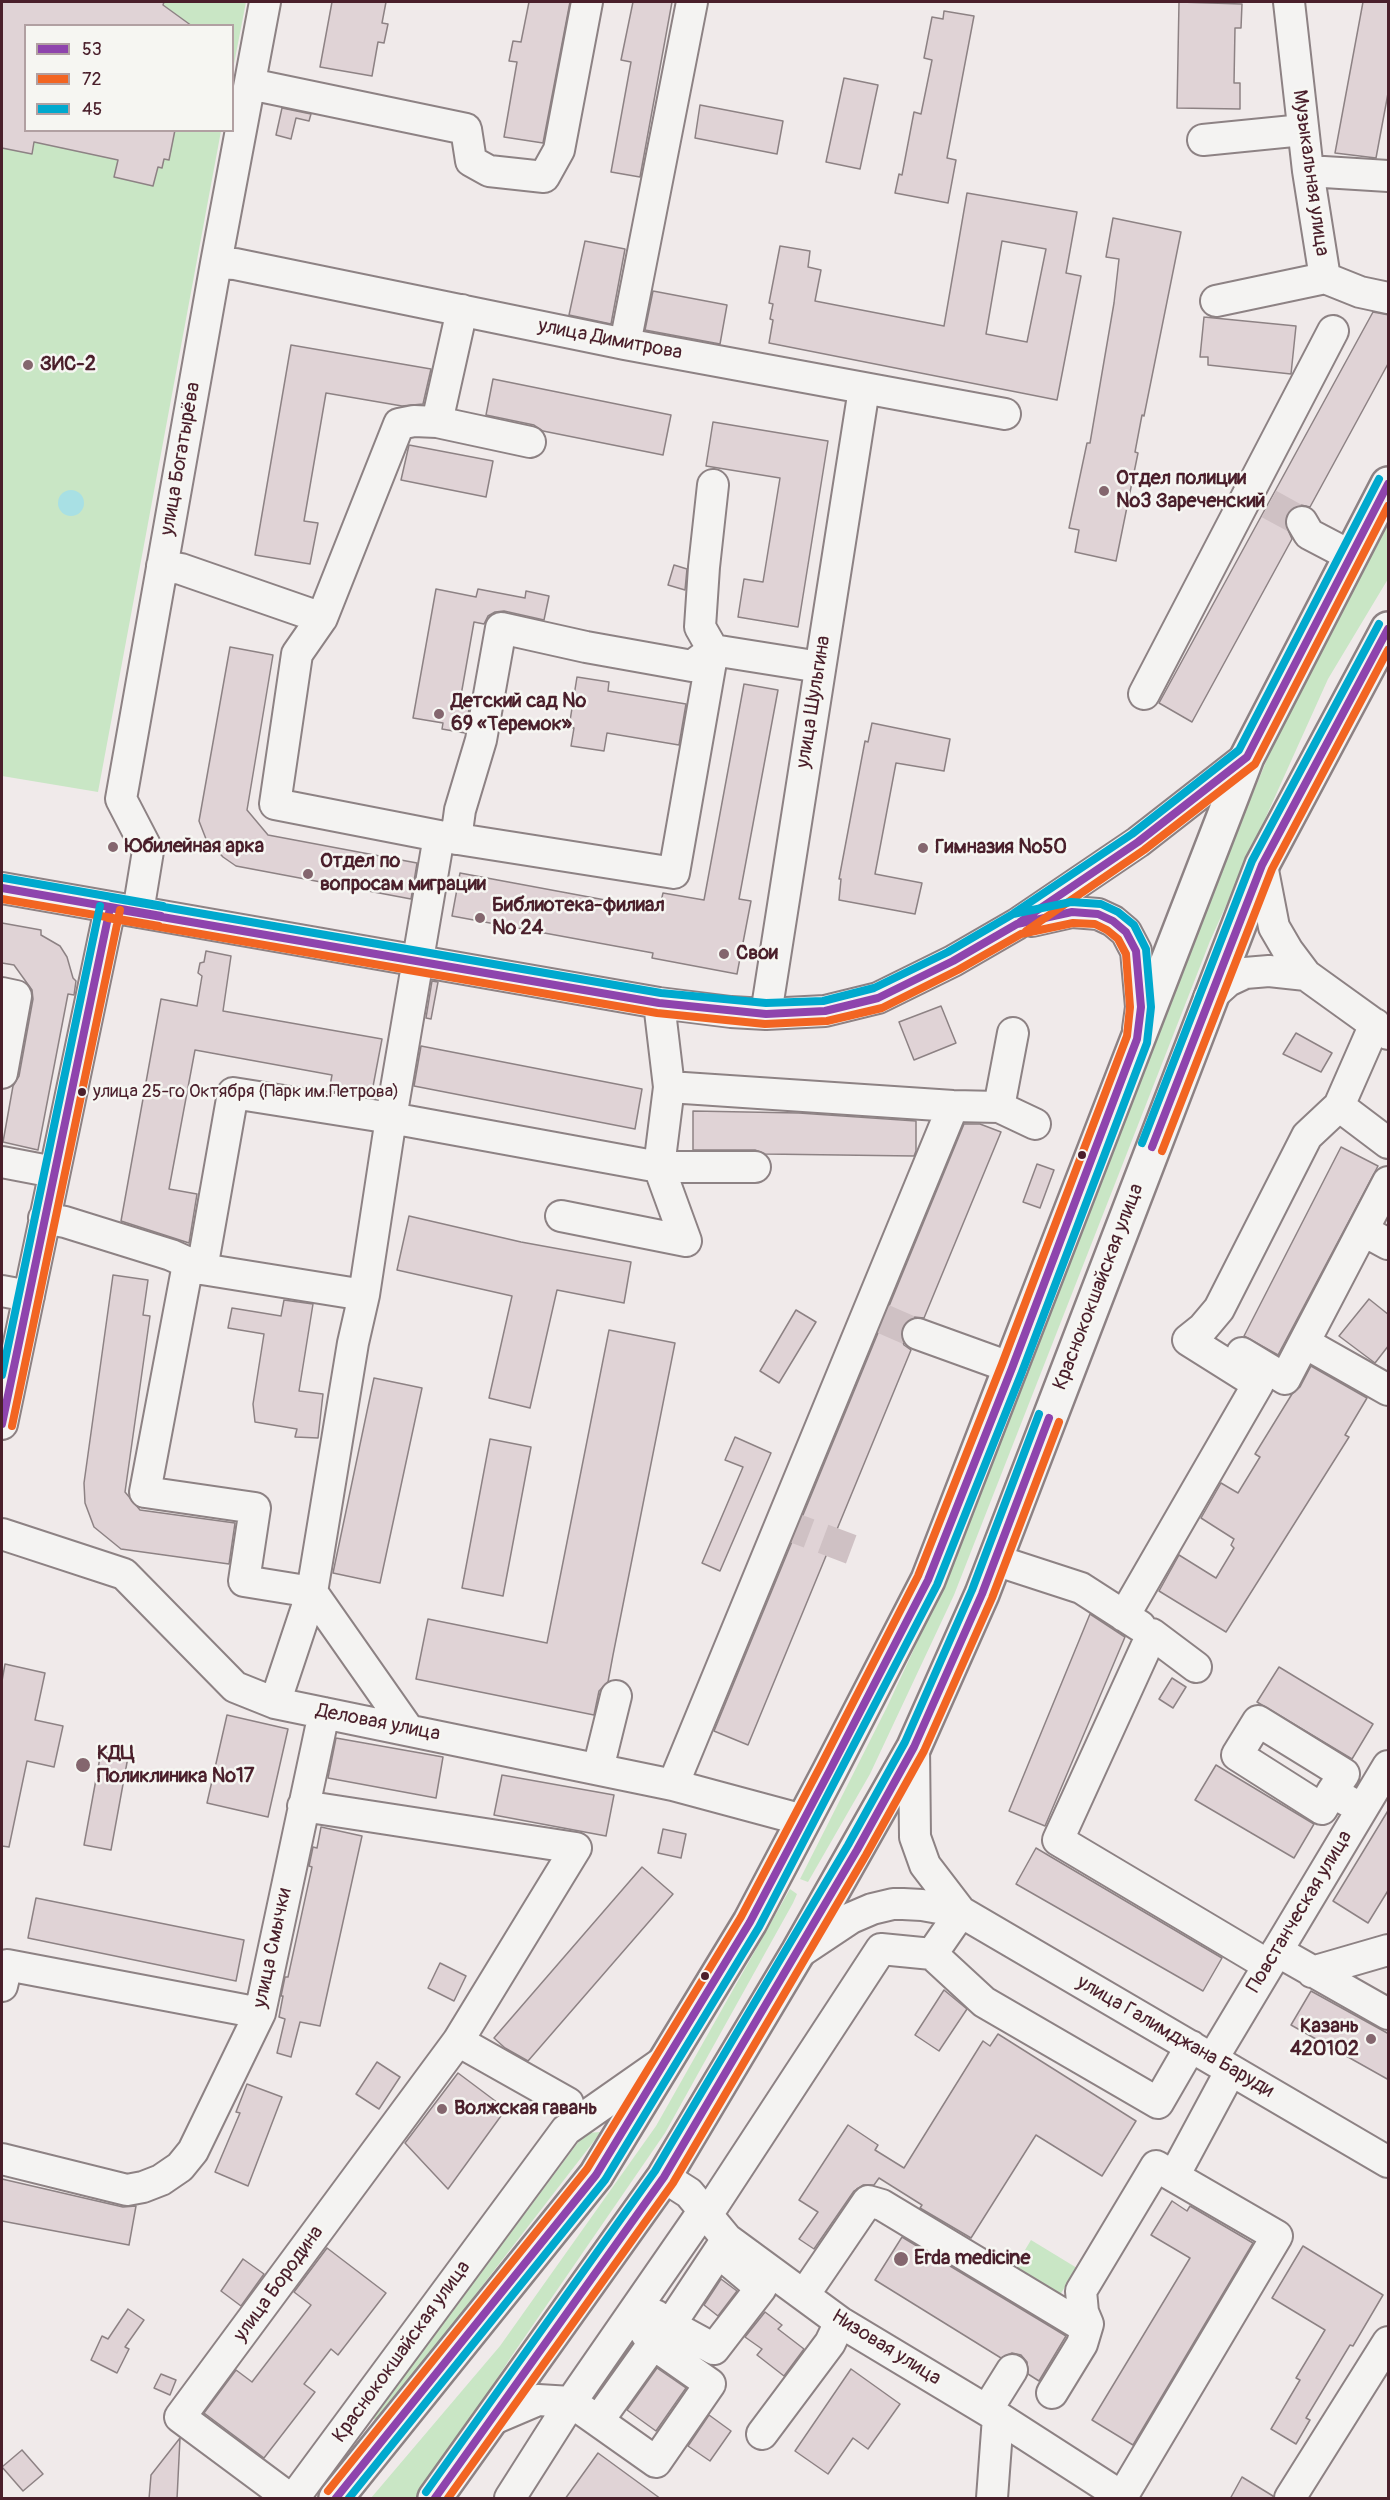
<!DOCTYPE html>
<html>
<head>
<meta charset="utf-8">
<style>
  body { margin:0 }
  #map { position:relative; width:1390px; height:2500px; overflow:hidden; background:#f0eaea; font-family:Pangolin,sans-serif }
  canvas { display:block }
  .frame { position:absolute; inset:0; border:3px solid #4a1f2b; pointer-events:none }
  .legend { position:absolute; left:24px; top:24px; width:210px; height:108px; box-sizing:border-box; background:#f6f6f2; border:2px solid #b1a0a2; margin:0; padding:8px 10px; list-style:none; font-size:18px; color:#4a1f2b }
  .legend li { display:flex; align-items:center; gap:12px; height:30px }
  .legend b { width:30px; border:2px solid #b1a0a2 }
</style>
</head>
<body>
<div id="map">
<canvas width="1390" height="2500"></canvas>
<div class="frame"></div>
<ul class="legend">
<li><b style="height:8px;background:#8e44ad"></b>53</li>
<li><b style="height:8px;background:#f26522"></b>72</li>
<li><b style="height:8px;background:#00a9ce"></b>45</li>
</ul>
</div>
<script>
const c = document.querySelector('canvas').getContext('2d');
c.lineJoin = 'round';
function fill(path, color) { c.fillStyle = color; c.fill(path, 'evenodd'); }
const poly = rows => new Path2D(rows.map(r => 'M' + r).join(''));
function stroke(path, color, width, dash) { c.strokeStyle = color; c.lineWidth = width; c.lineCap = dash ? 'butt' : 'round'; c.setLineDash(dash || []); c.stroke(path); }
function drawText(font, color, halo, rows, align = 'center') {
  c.font = font + ' Pangolin,sans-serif'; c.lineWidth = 5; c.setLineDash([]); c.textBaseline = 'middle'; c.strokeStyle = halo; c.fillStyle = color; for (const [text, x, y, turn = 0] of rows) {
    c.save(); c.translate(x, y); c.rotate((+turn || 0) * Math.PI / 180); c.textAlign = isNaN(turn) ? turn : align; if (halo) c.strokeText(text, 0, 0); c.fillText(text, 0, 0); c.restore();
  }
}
const green = poly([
  [2,2,246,2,233,69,232,26,26,26,26,130,221,131,98,792,2,776],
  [1388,518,1388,579,1328,679,1210,941,954,1595,870,1774,808,1882,800,1879,887,1707,942,1589,1194,934,1302,676],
  [790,1889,797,1894,793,1903,665,2133,511,2357,420,2498,371,2498,500,2346,656,2126],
  [601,2132,377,2422,373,2418,585,2133],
  [1031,2240,1077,2268,1058,2298,1013,2270]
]);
const water = poly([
  '58 503a13 13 0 1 1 26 0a13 13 0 1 1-26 0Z'
]);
const building = poly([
  [2,2,164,2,163,5,192,26,26,26,26,130,175,130,169,160,164,159,162,168,158,167,153,186,114,177,118,160,34,142,32,154,2,148,2,2],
  [332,2,386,2,382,23,388,24,384,43,378,42,372,76,320,67,332,2],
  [529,2,570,2,543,143,504,137,517,62,509,61,513,41,521,42,529,2],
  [633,2,672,2,640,177,611,172,631,62,621,60,633,2],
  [1179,2,1242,4,1241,28,1235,28,1234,83,1240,83,1240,109,1177,108,1179,2],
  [1363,2,1389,2,1389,88,1376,158,1335,153,1363,2],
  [944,11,974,16,947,158,956,160,948,203,895,193,899,174,902,175,914,112,921,114,932,60,924,58,932,17,943,19,944,11],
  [844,78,878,85,860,169,826,162,844,78],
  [700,105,783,121,777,154,695,138,700,105],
  [282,108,311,114,309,121,296,118,291,139,276,135,282,108],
  [967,193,1077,212,1066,273,1081,276,1057,400,769,343,773,320,770,319,773,304,769,303,780,246,810,251,808,267,821,270,815,301,944,326,967,193],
  [1002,241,1046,249,1027,342,986,334,1002,241],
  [1113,218,1181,232,1144,416,1142,415,1135,452,1138,453,1116,561,1075,552,1079,530,1069,528,1087,443,1090,443,1114,303,1119,259,1106,257,1113,218],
  [585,241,625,249,611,324,569,315,585,241],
  [653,291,727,305,720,344,645,330,653,291],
  [1373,312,1389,315,1389,362,1310,507,1301,505,1294,507,1287,514,1285,523,1292,539,1192,722,1159,703,1373,312],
  [1204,317,1296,326,1291,374,1208,365,1208,357,1200,357,1204,317],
  [291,345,431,369,423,404,402,406,326,393,304,521,318,523,310,564,255,555,291,345],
  [493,379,671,415,663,455,543,431,534,425,486,415,493,379],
  [713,422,828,441,798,627,738,617,744,579,763,582,780,478,706,466,713,422],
  [409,445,493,461,486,497,401,480,409,445],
  [674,565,687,569,685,590,668,585,674,565],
  [436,589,476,597,478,589,525,598,526,591,549,596,544,620,504,611,495,612,488,616,484,624,474,622,460,701,470,703,465,733,442,729,443,723,413,718,436,589],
  [230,647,273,655,247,810,268,835,417,863,411,899,236,866,223,857,206,839,199,821,230,647],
  [577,677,609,682,608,691,686,704,679,745,607,733,604,751,571,746,574,728,569,727,577,677],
  [744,684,778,690,739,899,751,901,737,974,652,958,653,953,452,916,460,873,659,910,663,893,704,900,744,684],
  [872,723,950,739,944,771,896,763,875,874,922,883,915,914,839,900,841,879,839,879,865,741,868,742,872,723],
  [2,923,41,930,41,935,60,946,67,957,73,978,76,981,74,995,68,994,38,1150,3,1142,13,1086,19,1076,33,999,32,990,14,965,2,963,2,923],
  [206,951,231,956,223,1011,382,1039,371,1097,329,1091,332,1075,195,1050,169,1189,197,1194,189,1243,121,1221,161,999,197,1006,202,976,198,973,200,963,204,962,206,951],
  [432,981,438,982,431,1019,426,1018,432,981],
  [941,1006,956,1043,914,1060,899,1022,941,1006],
  [1296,1033,1332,1053,1321,1072,1283,1054,1296,1033],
  [421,1046,642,1089,635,1129,414,1086,421,1046],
  [693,1111,799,1113,916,1121,916,1151,914,1156,765,1154,755,1150,693,1150,693,1111],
  [964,1124,980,1124,1001,1132,924,1318,914,1317,907,1320,902,1328,901,1338,904,1345,911,1350,748,1745,714,1731,964,1124],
  [1341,1147,1378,1166,1278,1355,1244,1336,1341,1147],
  [1037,1164,1054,1170,1040,1208,1023,1202,1037,1164],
  [409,1216,521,1242,631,1262,624,1303,557,1290,530,1408,489,1398,512,1296,397,1270,409,1216],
  [113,1275,148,1280,143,1315,150,1316,125,1492,140,1510,235,1523,229,1564,121,1549,94,1527,85,1503,84,1483,113,1275],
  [1369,1299,1389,1315,1389,1345,1375,1363,1339,1336,1369,1299],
  [284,1300,313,1304,299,1391,323,1394,318,1438,295,1437,297,1429,255,1422,253,1404,264,1334,228,1328,232,1308,281,1316,284,1300],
  [796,1310,816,1322,779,1383,760,1371,796,1310],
  [609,1330,675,1343,613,1655,608,1682,599,1691,594,1715,416,1679,428,1619,547,1643,609,1330],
  [1311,1366,1367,1398,1345,1435,1349,1437,1226,1632,1159,1591,1179,1555,1216,1578,1234,1548,1231,1545,1234,1539,1201,1518,1221,1483,1238,1493,1260,1457,1255,1454,1292,1394,1300,1387,1311,1366],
  [374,1378,422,1388,380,1583,333,1573,374,1378],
  [735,1437,771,1453,720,1571,702,1563,743,1467,725,1460,735,1437],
  [490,1439,531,1447,503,1596,462,1588,490,1439],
  [1090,1614,1125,1637,1045,1826,1009,1811,1090,1614],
  [5,1664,45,1673,35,1720,63,1726,54,1767,27,1761,9,1847,2,1846,2,1681,5,1664],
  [1279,1667,1373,1724,1352,1759,1257,1702,1279,1667],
  [1172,1678,1186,1687,1173,1708,1159,1699,1172,1678],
  [227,1715,288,1729,268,1817,207,1803,227,1715],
  [336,1738,443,1757,436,1798,328,1778,336,1738],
  [101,1752,128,1757,111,1850,84,1845,101,1752],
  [1216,1765,1314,1824,1294,1858,1195,1800,1216,1765],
  [502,1775,614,1795,606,1836,494,1815,502,1775],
  [1389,1809,1389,1889,1368,1923,1333,1901,1389,1809],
  [321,1827,362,1836,320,2026,300,2022,291,2057,277,2053,285,2019,279,2017,283,1996,281,1996,285,1977,288,1977,312,1867,309,1866,313,1847,317,1848,321,1827],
  [663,1829,686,1834,681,1858,658,1853,663,1829],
  [1036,1848,1222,1958,1203,1991,1016,1884,1036,1848],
  [642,1867,673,1894,528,2061,505,2048,494,2038,642,1867],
  [36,1898,244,1940,236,1981,28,1938,36,1898],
  [440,1963,466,1976,454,2001,428,1988,440,1963],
  [944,1990,967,2009,939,2051,915,2035,944,1990],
  [1311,1991,1389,2034,1389,2080,1291,2025,1311,1991],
  [998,2034,1136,2121,1102,2176,1036,2135,971,2238,920,2208,922,2205,879,2178,874,2185,863,2185,854,2191,814,2249,799,2239,818,2212,799,2200,848,2125,878,2145,875,2150,904,2168,983,2041,990,2046,998,2034],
  [377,2062,400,2077,379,2109,356,2094,377,2062],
  [458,2073,506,2109,448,2189,405,2143,458,2073],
  [247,2084,282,2097,248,2186,215,2172,240,2113,236,2112,247,2084],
  [2,2179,123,2207,136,2206,129,2245,2,2221,2,2179],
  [1172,2201,1187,2211,1190,2206,1253,2243,1133,2445,1092,2420,1190,2258,1151,2235,1172,2201],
  [902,2237,1066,2336,1039,2381,1028,2374,1027,2362,1021,2355,1012,2353,1001,2358,875,2280,902,2237],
  [1303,2246,1383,2295,1353,2346,1350,2345,1306,2418,1310,2420,1296,2444,1271,2429,1300,2380,1296,2378,1325,2330,1272,2298,1303,2246],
  [327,2248,386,2293,338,2355,331,2349,304,2384,315,2392,264,2458,204,2413,236,2370,252,2382,311,2305,294,2292,327,2248],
  [243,2259,264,2274,241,2306,221,2291,243,2259],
  [721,2279,737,2291,718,2316,704,2305,721,2279],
  [128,2309,144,2320,125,2347,129,2349,117,2373,91,2360,102,2336,108,2339,128,2309],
  [765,2312,782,2325,778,2329,804,2349,784,2376,757,2355,762,2349,745,2337,765,2312],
  [657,2368,686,2388,656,2431,627,2410,657,2368],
  [851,2369,900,2404,868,2449,853,2438,828,2474,795,2451,851,2369],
  [161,2374,176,2380,170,2395,154,2388,161,2374],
  [709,2415,731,2431,710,2461,688,2446,709,2415],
  [180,2438,177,2499,149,2499,151,2475,180,2438],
  [22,2450,43,2474,23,2491,2,2467,22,2450],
  [598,2453,661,2499,565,2499,598,2453],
  [1242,2477,1273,2496,1273,2499,1230,2499,1242,2477]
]);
const minorTunnel = poly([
  [1269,504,1302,522],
  [881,1318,918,1334],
  [781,1523,853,1550]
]);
const minor = poly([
  [1289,2,1308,171,1325,278,1360,292,1388,298],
  [250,84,466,129,471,161,489,171,544,177,559,150,587,2],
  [1203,140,1303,130],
  [1308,171,1388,176],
  [216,263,235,264,625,344,1005,414],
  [1216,301,1325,278],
  [625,344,692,2],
  [437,422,530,442],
  [1302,522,1309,534,1351,556],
  [162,566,181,569,322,618],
  [1144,694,1333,331],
  [439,836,275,804,297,654,322,618,399,424,414,421,437,422,462,310],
  [456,839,460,810,481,740,501,628,586,647,692,666,713,650,700,627,704,567,713,485],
  [1262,865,1274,927,1288,951,1306,975,1388,1034],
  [2,888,659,1003,731,1012,766,1014,825,1011,878,998,953,961,1017,924,1138,842,1247,757],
  [138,912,148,851,121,799,216,263,265,2],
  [1032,921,1072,912,1098,914,1113,921,1126,932,1136,951,1141,1007,1138,1029],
  [2,993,16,996,2,1073],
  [1209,998,1228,981,1245,973,1269,971,1306,975],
  [659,1003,669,1087,953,1106,999,1107,1035,1124],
  [766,1014,864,389],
  [1375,1024,1339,1106,1388,1143],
  [999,1107,1013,1033],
  [2,1162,54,1172],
  [561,1216,686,1241,659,1167,755,1167],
  [44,1218,65,1222,171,1255,202,1269,364,1295,391,1118,659,1167,669,1087],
  [1364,1231,1388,1244],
  [188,1264,145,1492,255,1508,244,1581,312,1592,275,1703],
  [202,1269,233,1093,391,1118,439,836,674,873,713,650,820,667],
  [2,1291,29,1296],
  [364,1295,353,1343,312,1592,408,1729],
  [918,1334,1012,1368],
  [1305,1343,1388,1390],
  [1242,1353,1285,1379,1388,1182],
  [2,1424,110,908],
  [2,1534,124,1574,235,1687,275,1703,673,1785,803,1820],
  [995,1560,1081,1588,1140,1626],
  [1124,1616,1258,1384,1188,1340,1203,1328,1219,1309,1307,1136,1339,1106],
  [1196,1667,1152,1634,1058,1840,1268,1965],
  [914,1747,915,1837,925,1865,961,1912],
  [598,1769,616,1696],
  [673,1785,953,1106],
  [1332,1792,1322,1809,1237,1755,1258,1721,1344,1774,1332,1792,1362,1809],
  [1277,1951,1388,2014],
  [797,1954,851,1918,872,1909,893,1904,903,1904,922,1905,961,1912,1388,2162],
  [932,1954,984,2002,1158,2103,1191,2046],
  [1312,1972,1388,1950],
  [2,1986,7,1965,260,2013],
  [458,2041,568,2103],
  [1213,2058,1388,1766],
  [2,2159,127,2190,143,2187,161,2180,180,2167,193,2151,260,2013,324,1713],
  [1174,2176,1231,2070],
  [664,2177,689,2193,727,2239,840,2322,998,2417,1124,2498],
  [707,2215,881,1949,932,1954,961,1912],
  [804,2295,868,2201,882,2205,1086,2328],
  [655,2315,670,2325,727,2239],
  [670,2325,714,2349,761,2288,730,2262],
  [1052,2393,1082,2344,1088,2324,1083,2312,1081,2291,1156,2166,1277,2236,1122,2497],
  [987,2410,1012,2370],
  [491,2420,538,2400,571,2402,598,2421,653,2344,633,2314],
  [598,2421,656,2462,710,2384,653,2344],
  [762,2434,830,2343,840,2322],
  [289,2498,180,2417,458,2041,576,1848,303,1806],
  [294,2498,566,2130,666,2060],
  [510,2498,571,2402,704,2210],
  [992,2498,998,2417],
  [1290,2498,1388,2342]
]);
const major = poly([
  [336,2498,596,2175,750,1922,829,1772,928,1580,1247,757,1388,484],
  [435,2498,664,2177,797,1954,914,1747,982,1594,1262,865,1388,629]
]);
const bus1 = poly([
  [2,888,161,916],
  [110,908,659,1003,766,1014,825,1011,878,998,953,961,1017,924,1072,912,1098,914,1113,921,1126,932,1136,951,1141,1007,1137,1039,1012,1368,928,1580,829,1772,750,1922,596,2175,336,2498],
  [1020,922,1138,842,1247,757,1388,484],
  [1152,1147,1262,865,1388,629],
  [2,1424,110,908],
  [435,2498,664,2177,857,1850,914,1747,982,1594,1049,1418]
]);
const bus2 = poly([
  [2,899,159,926],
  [108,918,657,1013,765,1024,827,1021,882,1008,958,970,1021,934,1073,923,1095,924,1107,930,1118,939,1126,954,1130,1007,1127,1036,1002,1364,918,1576,820,1767,741,1917,587,2169,328,2491],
  [1026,931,1144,850,1255,764,1388,506],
  [1162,1151,1272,869,1388,650],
  [12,1426,120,910],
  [448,2498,673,2183,866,1855,924,1751,992,1598,1059,1422]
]);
const bus3 = poly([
  [4,878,163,906],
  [112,898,661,993,766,1003,823,1001,874,988,948,952,1013,914,1071,902,1101,904,1118,912,1134,925,1146,949,1151,1007,1147,1043,1022,1372,937,1585,759,1927,605,2180,349,2498],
  [1014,913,1132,834,1239,750,1379,479],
  [1142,1143,1252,861,1379,624],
  [2,1375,100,906],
  [426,2492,655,2171,848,1845,905,1742,972,1590,1039,1414]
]);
const markers = [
  [28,365,6,"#84666e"],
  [1104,491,6,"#84666e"],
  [439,714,6,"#84666e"],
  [113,847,6,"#84666e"],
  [923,848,6,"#84666e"],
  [308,874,6,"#84666e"],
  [480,918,6,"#84666e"],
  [724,954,6,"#84666e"],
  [82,1092,5,"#4a1f2b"],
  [1082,1155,5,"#4a1f2b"],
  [83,1765,8,"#84666e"],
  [705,1976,5,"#4a1f2b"],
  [1371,2039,6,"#84666e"],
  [442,2109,6,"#84666e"],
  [901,2259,8,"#84666e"]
];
const busNames = [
  ["улица 25-го Октября (Парк им.Петрова)",93,1092]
];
const streetNames = [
  ["Музыкальная улица",1310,173,82],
  ["улица Димитрова",610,340,11],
  ["улица Богатырёва",181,459,-80],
  ["улица Шульгина",814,702,-81],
  ["Краснококшайская улица",1099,1287,-69],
  ["Деловая улица",378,1723,11],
  ["Повстанческая улица",1300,1912,-59],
  ["улица Смычки",273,1948,-78],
  ["улица Галимджана Баруди",1175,2037,30],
  ["улица Бородина",279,2284,-54],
  ["Низовая улица",886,2348,32],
  ["Краснококшайская улица",402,2352,-54]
];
const poiNames = [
  ["ЗИС-2",40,365],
  ["Отдел полиции",1116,479],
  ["№3 Зареченский",1116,502],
  ["Детский сад №",451,702],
  ["69 «Теремок»",451,725],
  ["Юбилейная арка",125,847],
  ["Гимназия №50",935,848],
  ["Отдел по",320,862],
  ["вопросам миграции",320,885],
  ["Библиотека-филиал",492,906],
  ["№ 24",492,929],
  ["Свои",736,954],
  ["КДЦ",97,1754],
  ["Поликлиника №17",97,1777],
  ["Казань",1359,2027,"right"],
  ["420102",1359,2050,"right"],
  ["Волжская гавань",454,2109],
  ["Erda medicine",914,2259]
];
fill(green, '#c9e6c5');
fill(water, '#a8e0e4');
fill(building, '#e0d3d6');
stroke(building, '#8d8284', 1.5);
stroke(minorTunnel, '#cfc1c4', 30, [30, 15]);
stroke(minor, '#8d8284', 34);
stroke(major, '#8d8284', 38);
stroke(minor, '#f4f3f2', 30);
stroke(major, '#f4f3f2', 33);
stroke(bus1, '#8e44ad', 8);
stroke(bus2, '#f26522', 8);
stroke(bus3, '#00a9ce', 8);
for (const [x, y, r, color] of markers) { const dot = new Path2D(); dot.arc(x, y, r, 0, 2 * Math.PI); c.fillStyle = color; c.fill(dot); stroke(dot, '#f6f6f2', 2); }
drawText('18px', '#4a1f2b', '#f6f6f2', busNames, 'left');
drawText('20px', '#4a1f2b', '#f6f6f2', streetNames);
drawText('bold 20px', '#4a1f2b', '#f6f6f2', poiNames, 'left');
</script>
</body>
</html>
